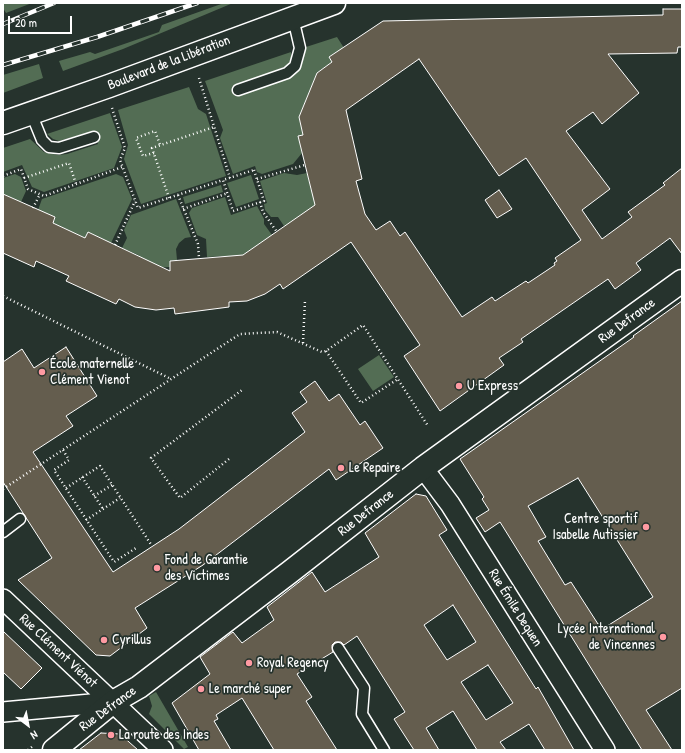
<!DOCTYPE html>
<html>
<head>
<meta charset="utf-8">
<style>
  body { margin:0 }
  #map { position:relative; width:685px; height:753px; overflow:hidden; background:#26332d; font-family:"Patrick Hand",sans-serif }
  canvas { display:block }
  .frame { position:absolute; inset:0; border:4px solid #fff; pointer-events:none }
  .north { position:absolute; left:8px; top:705px; width:40px; height:40px; -webkit-text-stroke:3px #26332d; paint-order:stroke; rotate:148deg; font-size:11px; font-weight:700; line-height:16px; text-align:center; color:#fff }
  .north::after { content:''; display:block; margin:auto; width:14px; height:18px; background:#fff; clip-path:polygon(50% 0,100% 100%,50% 72%,0 100%) }
  .scale { position:absolute; left:8px; top:16px; width:64px; height:18px; box-sizing:border-box; border:2px solid #fff; border-top:0; padding-left:5px; font-size:12px; line-height:14px; white-space:nowrap; color:#fff; -webkit-text-stroke:3px #26332d; paint-order:stroke }
</style>
</head>
<body>
<div id="map">
<canvas width="685" height="753"></canvas>
<div class="frame"></div>
<div class="north">N</div>
<div class="scale">20 m</div>
</div>
<script>
const c = document.querySelector('canvas').getContext('2d');
c.lineJoin = 'round';
function fill(path, color) { c.fillStyle = color; c.fill(path, 'evenodd'); }
const poly = rows => new Path2D(rows.map(r => 'M' + r).join(''));
function stroke(path, color, width, dash) { c.strokeStyle = color; c.lineWidth = width; c.lineCap = dash ? 'butt' : 'round'; c.setLineDash(dash || []); c.stroke(path); }
function drawText(font, color, halo, rows, align = 'center') {
  c.font = font + ' "Patrick Hand",sans-serif'; c.lineWidth = 3.5; c.setLineDash([]); c.textBaseline = 'middle'; c.strokeStyle = halo; c.fillStyle = color; for (const [text, x, y, turn = 0] of rows) {
    c.save(); c.translate(x, y); c.rotate((+turn || 0) * Math.PI / 180); c.textAlign = isNaN(turn) ? turn : align; if (halo) c.strokeText(text, 0, 0); c.fillText(text, 0, 0); c.restore();
  }
}
const green = poly([
  [3,3,32,3,6,13,3,8],
  [224,3,233,3,123,49,63,71,59,61,90,52,95,54,159,32,162,25],
  [337,37,344,48,329,57,332,62,317,73,299,117,303,135,298,136,302,153,293,164,262,174,257,172,255,166,233,174,220,138,223,130,205,81,291,52,291,59,287,66,235,86,238,96,290,77,297,71,302,63,306,47],
  [39,64,43,78,3,93,3,75],
  [189,87,198,109,206,114,226,176,141,204,124,159,128,145,118,110],
  [110,113,122,147,114,168,44,192,32,187,22,165,3,172,3,148,30,139,44,152,58,155,67,154,98,144,94,131,59,141,53,139,47,134],
  [284,173,297,175,307,173,311,190,317,189,321,208,284,226,278,217,271,217,265,210,264,204,267,203,260,181],
  [15,174,21,177,26,191,21,202,3,196,3,178],
  [116,174,123,177,132,199,111,243,88,232,85,238,53,223,38,210,42,199],
  [251,175,259,199,236,207,227,183],
  [221,185,223,192,185,204,183,197],
  [225,197,231,215,257,206,264,219,264,224,272,235,258,251,226,262,225,256,207,257,206,239,197,235,189,213,192,208],
  [176,199,191,237,185,238,179,243,176,249,177,260,170,261,170,267,151,268,138,255,122,248,127,238,124,230,131,215],
  [379,355,394,377,373,391,358,369],
  [156,692,188,747,184,749,149,714,152,706,149,696]
]);
const building = poly([
  [663,9,682,9,682,47,678,47,677,53,608,54,639,93,602,124,593,112,566,131,610,189,582,210,602,239,632,217,628,212,665,185,663,183,682,168,682,254,670,238,636,263,641,270,615,289,608,279,521,339,523,342,499,358,504,365,440,411,404,356,420,345,351,242,283,289,280,284,265,294,247,301,229,302,229,307,175,314,174,308,156,310,135,307,119,299,116,304,66,281,69,276,36,261,34,267,3,253,3,194,55,217,53,223,85,238,88,232,170,271,170,261,243,255,315,205,298,136,303,135,299,117,317,73,332,62,329,57,383,21,663,15,663,9],
  [419,59,499,176,526,158,581,240,555,258,557,261,554,263,555,265,528,283,526,281,495,301,492,297,462,317,405,232,400,236,390,221,376,230,365,214,356,181,362,179,346,110,419,59],
  [499,190,512,209,497,218,485,200,499,190],
  [682,301,682,688,646,710,672,750,642,750,500,522,485,532,476,518,489,510,482,499,484,497,460,459,634,337,633,336,682,301],
  [578,478,653,597,604,628,600,622,598,624,571,582,565,585,538,541,546,537,528,506,578,478],
  [66,347,97,396,66,416,73,426,33,452,113,572,179,529,305,432,292,413,307,402,300,392,315,381,329,401,339,394,360,425,365,421,383,448,336,480,329,469,203,565,135,608,147,628,110,656,96,655,18,580,52,558,3,482,3,362,22,349,34,368,66,347],
  [416,494,426,496,447,530,439,535,536,689,538,687,574,750,545,750,529,724,500,742,506,750,477,750,453,711,426,728,439,750,414,750,394,719,405,712,357,636,344,645,341,642,335,642,332,645,333,652,297,674,312,697,306,701,337,750,274,750,242,698,216,715,218,719,214,721,231,750,199,750,172,703,210,674,200,657,233,632,242,643,274,620,267,607,312,572,325,592,379,557,365,533,416,494],
  [453,605,476,642,447,660,424,625,453,605],
  [488,665,513,703,486,720,461,682,488,665],
  [3,631,42,668,21,689,3,672,3,631],
  [101,733,120,734,138,750,79,750,101,733]
]);
const path = poly([
  [199,78,230,178],
  [112,108,125,148,120,160,138,208,223,180],
  [154,153,143,156,136,138,155,131,160,145],
  [254,170,264,201,233,211,223,180,254,170],
  [3,176,21,169,28,189,44,196,122,167],
  [24,178,69,163,76,184],
  [257,179,305,165],
  [178,195,198,244,199,258],
  [169,198,152,148,214,127],
  [260,202,263,212,277,232],
  [33,208,40,194],
  [183,209,228,193],
  [115,245,135,201],
  [3,296,171,379],
  [303,343,305,300],
  [326,351,361,403,398,379],
  [63,450,69,460,54,470,114,562,136,548],
  [229,459,180,498,151,458,242,390],
  [82,477,103,509],
  [66,488,100,466,152,546],
  [3,489,240,334,277,332,322,352,326,351,363,325,428,426],
  [94,496,112,485],
  [86,520,120,498],
  [28,750,33,746]
]);
const service = poly([
  [238,90,287,73,295,66,300,48,293,18],
  [31,113,42,140,49,147,59,148,94,137],
  [3,532,20,519],
  [338,648,364,688,362,714,384,750]
]);
const minor = poly([
  [423,468,450,504,605,750],
  [3,599,163,750],
  [3,712,113,702]
]);
const secondary = poly([
  [3,123,109,86,334,3],
  [54,750,113,702,139,687,290,572,423,468,682,281]
]);
const rail = poly([
  [3,24,54,3],
  [3,65,97,37,197,3]
]);
const markers = [
  [42,372,4,"#ff9aa2"],
  [459,386,4,"#ff9aa2"],
  [341,468,4,"#ff9aa2"],
  [646,527,4,"#ff9aa2"],
  [157,568,4,"#ff9aa2"],
  [663,637,4,"#ff9aa2"],
  [104,640,4,"#ff9aa2"],
  [249,663,4,"#ff9aa2"],
  [201,689,4,"#ff9aa2"],
  [111,735,4,"#ff9aa2"]
];
const streetNames = [
  ["Boulevard de la Libération",169,63,-21],
  ["Rue Defrance",627,321,-36],
  ["Rue Defrance",366,513,-38],
  ["Rue Émile Dequen",515,608,58],
  ["Rue Clément Viénot",58,651,43],
  ["Rue Defrance",108,709,-36]
];
const poiNames = [
  ["École maternelle",50,364],
  ["Clément Vienot",50,380],
  ["U Express",467,386],
  ["Le Repaire",349,468],
  ["Centre sportif",638,519,"right"],
  ["Isabelle Autissier",638,535,"right"],
  ["Fond de Garantie",165,560],
  ["des Victimes",165,576],
  ["Lycée International",655,629,"right"],
  ["de Vincennes",655,645,"right"],
  ["Cyrillus",112,640],
  ["Royal Regency",257,663],
  ["Le marché super",209,689],
  ["La route des Indes",119,735]
];
fill(green, '#536d54');
fill(building, '#645d4e');
stroke(building, '#fff', 1);
stroke(service, '#fff', 13);
stroke(minor, '#fff', 22);
stroke(secondary, '#fff', 25);
stroke(path, '#fff', 2.5, [1, 3]);
stroke(service, '#26332d', 10);
stroke(minor, '#26332d', 19);
stroke(secondary, '#26332d', 22);
stroke(rail, '#fff', 4.5);
stroke(rail, '#26332d', 3, [9]);
for (const [x, y, r, color] of markers) { const dot = new Path2D(); dot.arc(x, y, r, 0, 2 * Math.PI); c.fillStyle = color; c.fill(dot); stroke(dot, '#26332d', 1.5); }
drawText('14px', '#fff', '#26332d', streetNames);
drawText('14px', '#fff', '#26332d', poiNames, 'left');
</script>
</body>
</html>
